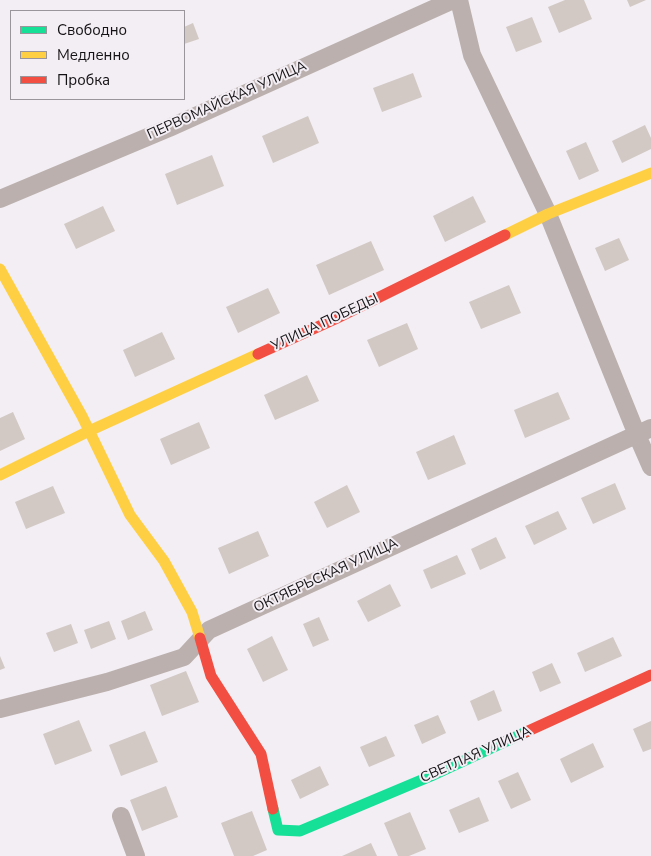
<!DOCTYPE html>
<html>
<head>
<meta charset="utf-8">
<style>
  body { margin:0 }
  #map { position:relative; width:651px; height:856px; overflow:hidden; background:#f2eef3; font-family:"Nunito Sans",sans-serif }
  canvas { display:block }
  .legend { position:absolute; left:10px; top:10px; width:175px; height:90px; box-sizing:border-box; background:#f3edf4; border:1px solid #9a959a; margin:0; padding:6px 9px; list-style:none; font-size:15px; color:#141214 }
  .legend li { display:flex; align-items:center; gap:10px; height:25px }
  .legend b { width:25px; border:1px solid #9a959a }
</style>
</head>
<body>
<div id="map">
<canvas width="651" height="856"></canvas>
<ul class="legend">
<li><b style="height:6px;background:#16e098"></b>Свободно</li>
<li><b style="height:6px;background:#ffcf43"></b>Медленно</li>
<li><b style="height:6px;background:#f24e42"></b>Пробка</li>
</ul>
</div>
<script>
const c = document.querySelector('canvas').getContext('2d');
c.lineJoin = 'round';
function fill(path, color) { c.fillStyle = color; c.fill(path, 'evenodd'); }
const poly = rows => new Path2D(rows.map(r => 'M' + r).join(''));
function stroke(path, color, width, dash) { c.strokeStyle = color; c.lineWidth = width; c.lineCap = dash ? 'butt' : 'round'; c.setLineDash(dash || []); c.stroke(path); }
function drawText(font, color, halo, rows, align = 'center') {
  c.font = font + ' "Nunito Sans",sans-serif'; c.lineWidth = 4; c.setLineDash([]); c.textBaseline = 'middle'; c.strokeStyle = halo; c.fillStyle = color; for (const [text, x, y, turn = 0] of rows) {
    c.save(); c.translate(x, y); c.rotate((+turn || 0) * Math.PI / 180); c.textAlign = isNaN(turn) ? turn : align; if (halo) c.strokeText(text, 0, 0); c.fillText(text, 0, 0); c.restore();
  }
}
const building = poly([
  [565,0,584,0,592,19,559,33,548,7],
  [627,0,646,0,630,7],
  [532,17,542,42,516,52,506,27],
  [193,23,199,39,184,44,184,27],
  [413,73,422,97,382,112,373,88],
  [308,116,319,143,273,163,262,136],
  [645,125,651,138,651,149,622,163,612,141],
  [586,142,599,171,579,180,566,151],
  [212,155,224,186,177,205,165,174],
  [473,196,486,222,445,242,433,216],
  [103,206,115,231,76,249,64,224],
  [619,238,629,260,605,271,595,248],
  [371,241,384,270,329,295,316,265],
  [509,285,521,313,481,329,469,302],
  [268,288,280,313,238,333,226,307],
  [407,323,418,349,379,367,367,340],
  [162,332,175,359,135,377,123,350],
  [307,375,319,401,275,420,264,395],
  [558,392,570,419,525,438,514,410],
  [13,412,25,439,0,451,0,418],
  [199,422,210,448,171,465,160,439],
  [454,435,466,464,428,480,416,452],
  [615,483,626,509,593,524,581,498],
  [347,485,360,512,327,528,314,502],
  [53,486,65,513,26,529,15,502],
  [558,511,567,529,534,545,525,526],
  [258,531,269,556,229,574,218,548],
  [496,537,506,558,480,570,471,549],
  [457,555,466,574,431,589,423,570],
  [390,584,401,606,368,622,357,601],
  [145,611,153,630,128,640,121,621],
  [319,617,329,640,313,647,303,624],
  [109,621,116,639,91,649,84,630],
  [71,624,78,643,54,652,46,633],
  [272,636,288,670,263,682,247,649],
  [613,637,622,656,585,672,577,653],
  [0,656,5,668,0,670],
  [552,663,561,683,540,692,532,672],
  [186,671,199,702,162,716,150,685],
  [494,690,502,711,478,721,470,701],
  [438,715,446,733,422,744,414,725],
  [79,720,92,751,55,765,43,734],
  [651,721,651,749,643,752,633,729],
  [145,731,158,762,121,776,109,745],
  [386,736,395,756,369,767,360,747],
  [593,743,604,767,571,783,560,759],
  [320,766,329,785,300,799,291,780],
  [518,772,531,800,511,809,498,781],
  [166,786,178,817,142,831,130,800],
  [479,797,489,821,459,833,449,810],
  [252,811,267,850,253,856,234,856,221,823],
  [410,812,426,849,409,856,398,856,384,823],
  [371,843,377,856,342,856]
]);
const street = poly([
  [459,0,472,55,548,214,637,435,651,467],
  [0,199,169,128,453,0],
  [0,709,107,682,184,657,209,630,651,428],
  [121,816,136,856]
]);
const fast = poly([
  [273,809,278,830,300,831,431,776,526,732]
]);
const slow = poly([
  [505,235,548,214,651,173],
  [0,269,82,416,130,515,164,561,192,612,200,638],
  [0,475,89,431,258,354]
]);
const jam = poly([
  [258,354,335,319,505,235],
  [200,638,211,676,261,754,273,809],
  [526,732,651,675]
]);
const streetNames = [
  ["ПЕРВОМАЙСКАЯ УЛИЦА",227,101,-24],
  ["УЛИЦА ПОБЕДЫ",325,323,-25],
  ["ОКТЯБРЬСКАЯ УЛИЦА",326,576,-25],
  ["СВЕТЛАЯ УЛИЦА",476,755,-24]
];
fill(building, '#d2c9c5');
stroke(street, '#bbb0ad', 18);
stroke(fast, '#16e098', 11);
stroke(slow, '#ffcf43', 11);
stroke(jam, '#f24e42', 11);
drawText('14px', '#141214', '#f3edf4', streetNames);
</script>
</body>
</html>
